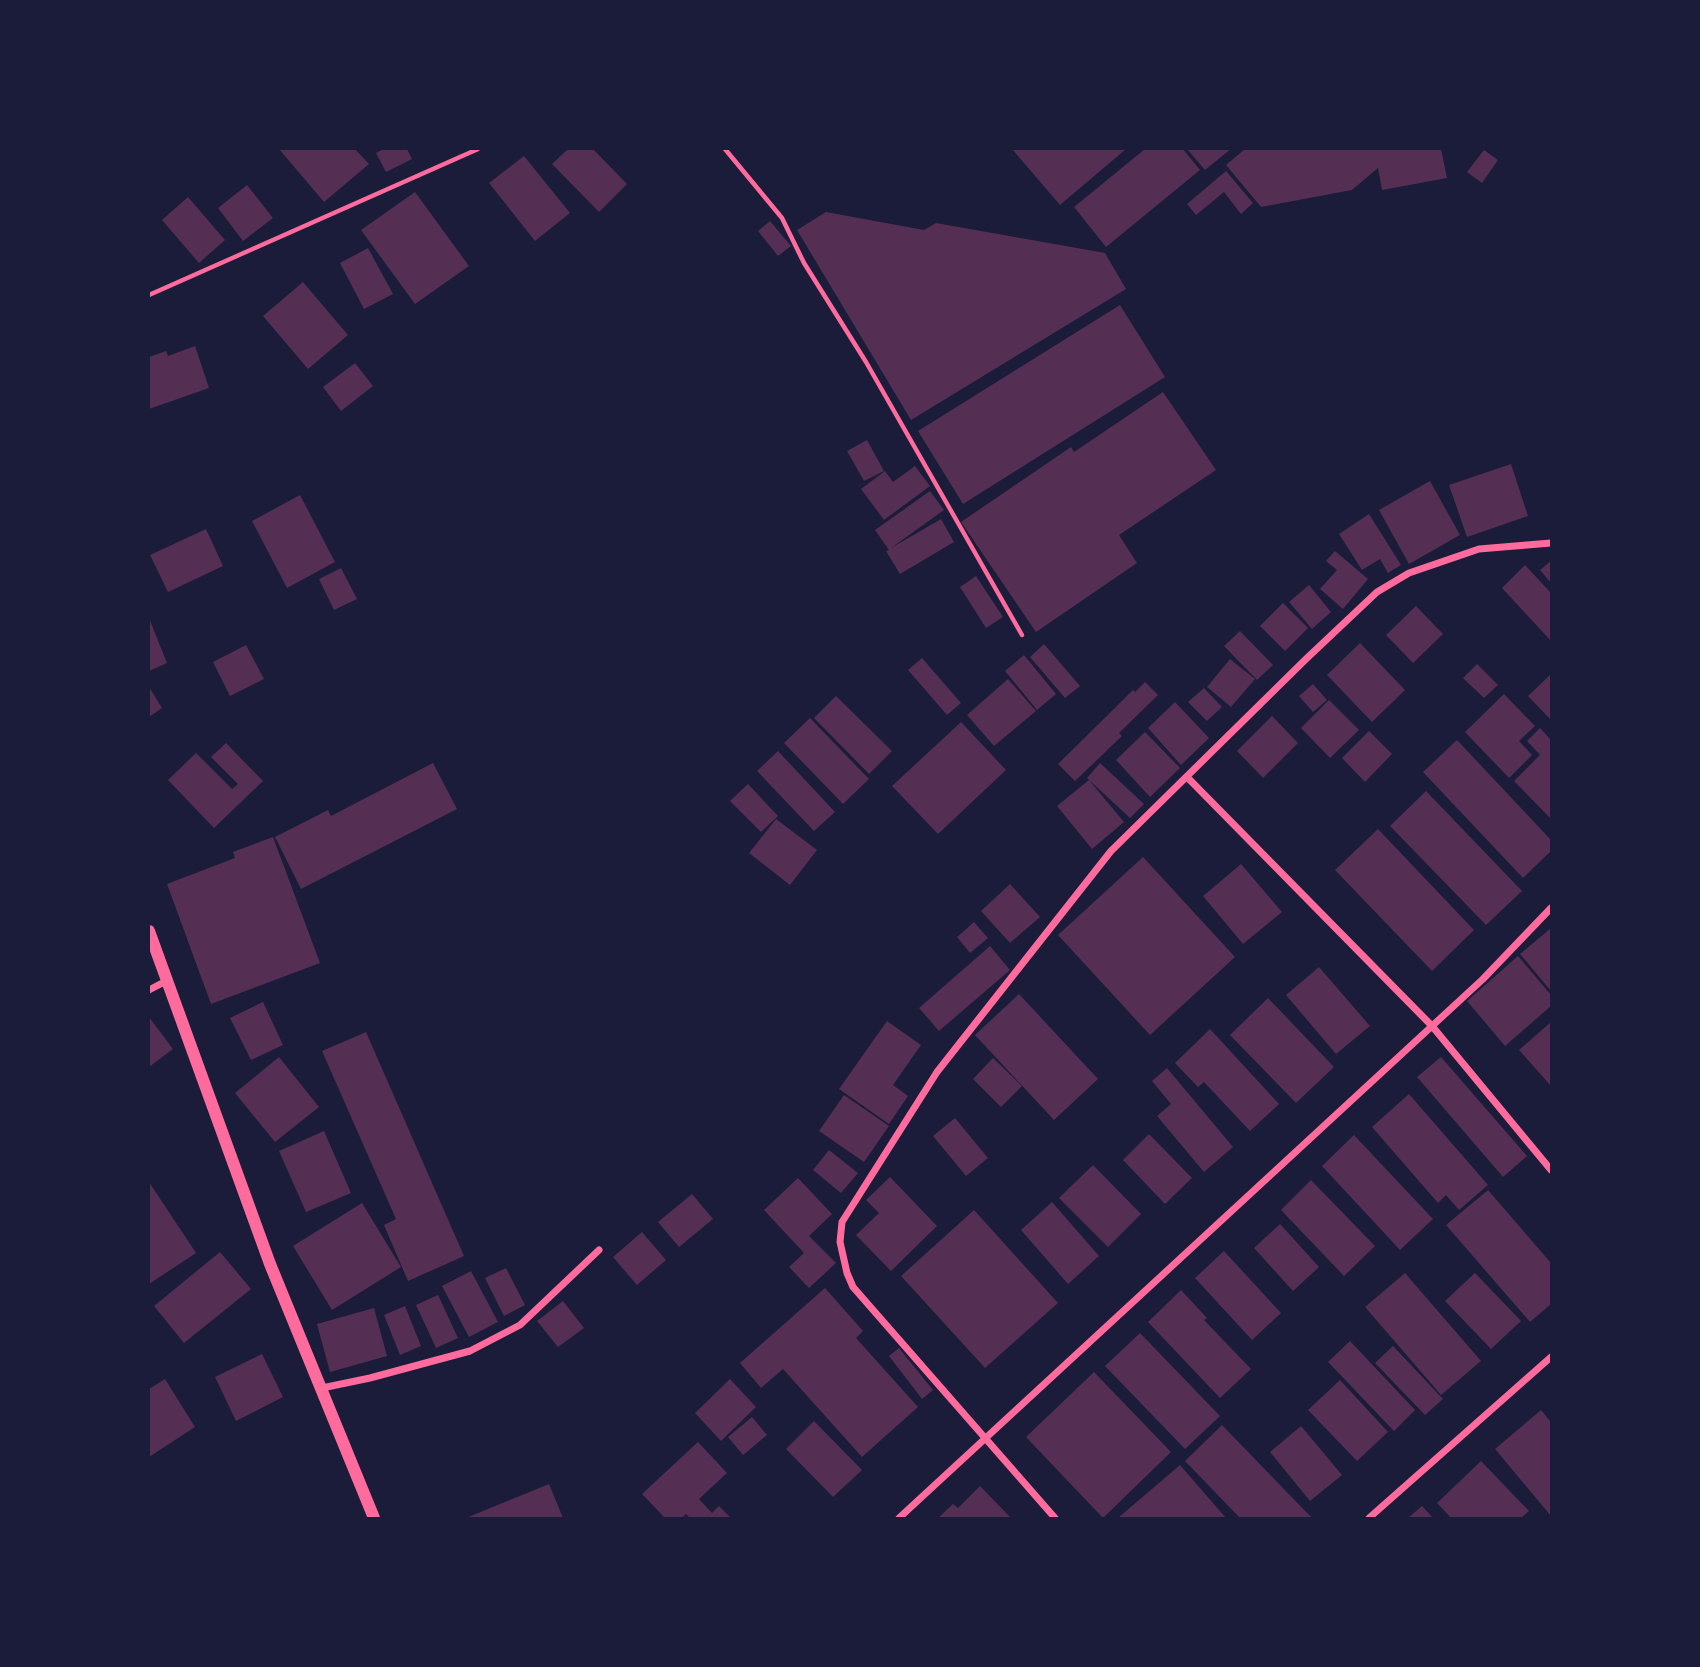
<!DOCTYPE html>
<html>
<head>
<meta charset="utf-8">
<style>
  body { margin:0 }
  #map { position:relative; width:1700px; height:1667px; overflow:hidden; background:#1b1b3a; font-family:"Work Sans",sans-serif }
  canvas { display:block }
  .frame { position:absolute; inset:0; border:150px solid #1b1b3a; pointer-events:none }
</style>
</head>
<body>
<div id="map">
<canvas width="1700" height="1667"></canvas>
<div class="frame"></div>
</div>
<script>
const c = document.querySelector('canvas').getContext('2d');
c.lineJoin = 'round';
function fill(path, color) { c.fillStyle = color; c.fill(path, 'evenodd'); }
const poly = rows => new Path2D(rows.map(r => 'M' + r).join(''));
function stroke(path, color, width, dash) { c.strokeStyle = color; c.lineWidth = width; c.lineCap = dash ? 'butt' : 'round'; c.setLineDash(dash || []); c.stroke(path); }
const building = poly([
  [279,149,355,149,369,164,324,202],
  [384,149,407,149,412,159,386,172,376,153],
  [568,149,593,149,627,184,599,212,552,164],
  [1012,149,1126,149,1060,205],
  [1145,149,1183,149,1200,170,1106,247,1074,207],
  [1187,149,1231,149,1205,170],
  [1245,149,1441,149,1447,178,1382,190,1378,168,1352,190,1261,207,1226,165],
  [1484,150,1498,160,1482,183,1467,172],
  [524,156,570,213,535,241,489,183],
  [1226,171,1253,203,1241,214,1224,192,1196,215,1187,204],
  [247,185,273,218,243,241,218,208],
  [415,192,469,266,415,304,361,230],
  [188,197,225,240,199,263,162,220],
  [826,212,924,230,936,223,1105,253,1126,289,911,420,797,230],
  [770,221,791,246,778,256,758,231],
  [368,248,393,294,364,309,340,263],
  [303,282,348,335,308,369,263,316],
  [1120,305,1165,377,963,504,918,431],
  [195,346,209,388,149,409,149,357,166,351,168,356],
  [355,363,373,386,341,411,323,387],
  [1163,392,1216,470,1119,535,1137,563,1036,632,961,522,1071,447,1074,452],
  [867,440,884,471,864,481,847,451],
  [1511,464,1528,516,1467,537,1449,485],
  [915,466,930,486,884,520,861,489,885,471,893,482],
  [1430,481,1460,535,1409,564,1379,510],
  [930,491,944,510,891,548,941,519,954,542,900,574,886,551,889,550,875,530],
  [300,495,335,562,287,588,252,521],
  [1369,514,1401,565,1388,573,1380,559,1362,570,1339,534],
  [206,529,223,566,168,592,150,555],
  [1335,551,1368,579,1343,609,1320,589,1337,570,1326,561],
  [1551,561,1551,583,1540,570],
  [1525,565,1551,593,1551,641,1502,588],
  [341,568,357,599,334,610,319,579],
  [976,576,1003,617,986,628,960,587],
  [1309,585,1331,612,1312,629,1289,602],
  [1283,603,1308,628,1285,651,1260,626],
  [1416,606,1443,634,1413,663,1386,635],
  [149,618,167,663,149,671],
  [1240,631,1273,665,1257,680,1224,646],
  [1360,643,1405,690,1372,722,1327,675],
  [1044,644,1080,686,1065,698,1030,657],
  [246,645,264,679,230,696,213,662],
  [1024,655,1056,694,1037,710,1005,671],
  [922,658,961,703,947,715,908,670],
  [1230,659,1255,679,1231,707,1207,687],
  [1477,664,1498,685,1484,698,1463,678],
  [1551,674,1551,720,1528,696],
  [1008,679,1036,711,994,746,967,715],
  [1145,682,1158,695,1119,733,1122,736,1075,781,1058,764,1133,690,1135,692],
  [1313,684,1327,700,1313,712,1299,696],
  [149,687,162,708,149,717],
  [1204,688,1222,707,1207,721,1188,702],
  [1504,694,1535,726,1519,741,1532,755,1509,778,1465,732],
  [836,696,892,751,869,774,814,718],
  [1329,700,1359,730,1330,758,1301,728],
  [1175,702,1209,738,1181,765,1148,728],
  [1272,716,1298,743,1263,778,1237,751],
  [810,718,869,779,843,804,784,743],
  [961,722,1006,770,938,834,892,786],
  [1540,728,1551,740,1551,819,1514,781,1540,755,1527,741],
  [1369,731,1392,754,1365,782,1342,758],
  [1145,732,1180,768,1150,797,1116,760],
  [1457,740,1551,840,1551,851,1523,878,1423,772],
  [226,743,263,781,214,828,168,780,196,753,232,789,238,784,211,757],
  [778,751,835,812,814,831,757,771],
  [433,763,457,809,301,889,275,837,328,810,331,816],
  [1100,763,1144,804,1130,818,1087,778],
  [1089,780,1124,822,1092,849,1057,806],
  [748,784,778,816,761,832,730,801],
  [1426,791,1522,891,1486,925,1390,826],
  [776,819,817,850,790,885,749,853],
  [1378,829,1474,930,1432,971,1335,870],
  [273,837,320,963,211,1004,167,884,235,858,233,852],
  [1143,857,1235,957,1150,1035,1058,935],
  [1241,864,1282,912,1243,944,1203,896],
  [1010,884,1040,917,1010,943,981,911],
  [974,922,988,938,970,953,957,937],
  [1551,928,1551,991,1520,954],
  [990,946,1010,970,939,1031,919,1008],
  [1518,956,1551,995,1551,1006,1505,1046,1467,1001],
  [1319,967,1370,1026,1336,1054,1286,995],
  [1019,994,1098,1079,1054,1120,975,1035],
  [1268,998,1334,1067,1296,1103,1230,1035],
  [263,1002,283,1045,251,1060,230,1018],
  [149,1017,173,1049,149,1067],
  [887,1021,921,1045,893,1085,908,1096,889,1124,839,1089],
  [1551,1022,1551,1086,1519,1050],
  [1210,1029,1279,1104,1250,1131,1204,1082,1198,1087,1175,1063],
  [366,1032,464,1256,408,1281,384,1225,396,1219,322,1051],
  [279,1057,319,1107,275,1142,235,1093],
  [1441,1057,1527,1156,1503,1177,1417,1077],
  [993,1058,1022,1086,1001,1107,973,1079],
  [1167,1068,1233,1147,1204,1172,1157,1116,1171,1104,1152,1081],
  [1409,1094,1488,1185,1459,1210,1446,1195,1438,1203,1372,1127],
  [844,1095,889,1126,864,1162,819,1131],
  [955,1118,988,1158,966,1176,933,1136],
  [324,1131,351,1193,306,1212,279,1151],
  [1149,1134,1192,1178,1165,1204,1123,1160],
  [1354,1135,1433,1219,1400,1250,1322,1166],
  [829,1150,858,1173,841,1193,813,1170],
  [1093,1165,1141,1214,1108,1247,1059,1198],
  [890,1177,937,1226,891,1271,856,1235,879,1213,866,1200],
  [798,1178,832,1214,809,1236,836,1263,809,1288,789,1267,804,1253,764,1210],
  [1311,1180,1375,1246,1344,1276,1281,1210],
  [149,1182,196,1253,149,1284],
  [1488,1190,1551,1263,1551,1304,1530,1322,1446,1225],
  [692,1194,713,1219,679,1247,658,1222],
  [1052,1202,1099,1256,1068,1284,1021,1230],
  [362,1203,401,1267,332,1310,293,1246],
  [974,1210,1058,1303,985,1368,901,1276],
  [1280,1224,1319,1267,1293,1291,1254,1248],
  [642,1232,666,1260,637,1285,613,1257],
  [1224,1251,1281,1313,1252,1340,1195,1278],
  [220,1252,251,1289,184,1343,154,1306],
  [506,1268,525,1305,504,1316,485,1278],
  [471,1271,498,1322,469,1337,442,1286],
  [1405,1273,1481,1361,1441,1395,1365,1307],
  [1475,1273,1521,1321,1491,1349,1445,1301],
  [825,1288,863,1331,856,1338,918,1407,862,1457,783,1369,761,1388,740,1363],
  [1181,1290,1207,1318,1204,1320,1251,1369,1220,1398,1148,1322],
  [438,1295,458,1338,436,1348,416,1305],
  [563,1301,584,1328,558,1347,537,1321],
  [405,1306,421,1346,400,1355,384,1315],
  [374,1308,387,1356,330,1372,317,1324],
  [1140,1333,1220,1416,1185,1449,1105,1366],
  [1350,1341,1415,1410,1394,1431,1328,1362],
  [1393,1346,1443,1399,1425,1415,1375,1363],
  [899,1348,933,1390,922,1399,889,1356],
  [262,1354,283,1397,236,1421,215,1377],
  [1094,1372,1171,1452,1103,1518,1026,1437],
  [165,1379,195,1427,149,1457,149,1389],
  [730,1379,756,1407,721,1441,695,1413],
  [1340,1380,1388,1432,1357,1461,1308,1410],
  [1541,1410,1551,1422,1551,1516,1495,1449],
  [752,1417,767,1435,743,1455,728,1437],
  [814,1421,862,1470,833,1497,786,1449],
  [1222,1425,1312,1518,1240,1518,1185,1461],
  [1301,1426,1342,1475,1310,1501,1270,1452],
  [698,1442,727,1473,699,1499,712,1513,719,1506,731,1518,690,1518,686,1514,682,1518,665,1518,642,1494],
  [1481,1461,1529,1511,1521,1518,1451,1518,1437,1503],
  [1180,1465,1226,1518,1118,1518],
  [549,1484,563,1518,466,1518],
  [980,1486,1011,1518,938,1518,953,1504,958,1508],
  [1422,1506,1433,1518,1408,1518]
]);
const path = poly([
  [725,149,782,218,804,263,866,362,1022,635],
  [149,295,478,149]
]);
const minor = poly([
  [1187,777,1432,1026,1551,1170],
  [149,990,168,980],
  [322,1388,370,1378,470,1351,520,1325,599,1250],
  [899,1518,1483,979,1551,908],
  [1055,1518,853,1287,847,1273,840,1242,842,1222,937,1072,1111,851,1306,659,1377,592,1409,573,1479,549,1551,543],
  [1369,1518,1551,1357]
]);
const tertiary = poly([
  [149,931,270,1264,374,1518]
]);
fill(building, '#542f53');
stroke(path, '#ff6b9d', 4.5);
stroke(minor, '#ff6b9d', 7);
stroke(tertiary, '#ff6b9d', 12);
</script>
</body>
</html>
